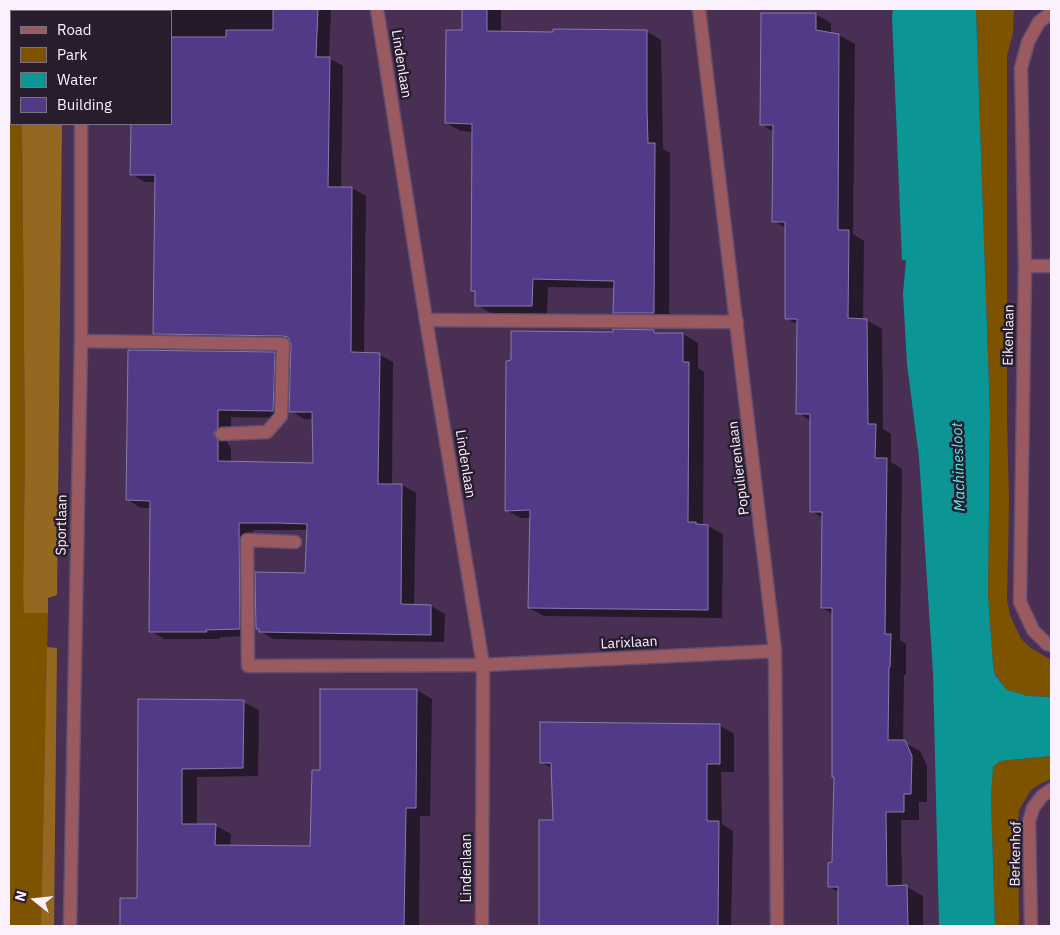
<!DOCTYPE html>
<html>
<head>
<meta charset="utf-8">
<style>
  body { margin:0 }
  #map { position:relative; width:1060px; height:935px; overflow:hidden; background:#482f53; font-family:"IBM Plex Sans",sans-serif }
  canvas { display:block }
  .frame { position:absolute; inset:0; border:10px solid #faf0fe; pointer-events:none }
  .legend { position:absolute; left:10px; top:10px; width:162px; height:115px; box-sizing:border-box; background:#281d2d; border:1px solid #7c7181; margin:0; padding:6px 9px; list-style:none; font-size:15px; color:#faf0fe }
  .legend li { display:flex; align-items:center; gap:10px; height:25px }
  .legend b { width:25px; border:1px solid #7c7181 }
  .north { position:absolute; left:10px; top:875px; width:50px; height:50px; -webkit-text-stroke:4px #281d2d; paint-order:stroke; rotate:286deg; font-size:14px; font-weight:700; line-height:20px; text-align:center; color:#faf0fe }
  .north::after { content:''; display:block; margin:auto; width:18px; height:22px; background:#faf0fe; clip-path:polygon(50% 0,100% 100%,50% 72%,0 100%) }
</style>
</head>
<body>
<div id="map">
<canvas width="1060" height="935"></canvas>
<div class="frame"></div>
<ul class="legend">
<li><b style="height:6px;background:#9a5a5f"></b>Road</li>
<li><b style="height:14px;background:#7d5300"></b>Park</li>
<li><b style="height:14px;background:#0b9595"></b>Water</li>
<li><b style="height:14px;background:#533a89"></b>Building</li>
</ul>
<div class="north">N</div>
</div>
<script>
const c = document.querySelector('canvas').getContext('2d');
c.lineJoin = 'round';
function fill(path, color) { c.fillStyle = color; c.fill(path, 'evenodd'); }
const poly = rows => new Path2D(rows.map(r => 'M' + r).join(''));
function stroke(path, color, width, dash) { c.strokeStyle = color; c.lineWidth = width; c.lineCap = dash ? 'butt' : 'round'; c.setLineDash(dash || []); c.stroke(path); }
function drawText(font, color, halo, rows, align = 'center') {
  c.font = font + ' "IBM Plex Sans",sans-serif'; c.lineWidth = 5; c.setLineDash([]); c.textBaseline = 'middle'; c.strokeStyle = halo; c.fillStyle = color; for (const [text, x, y, turn = 0] of rows) {
    c.save(); c.translate(x, y); c.rotate((+turn || 0) * Math.PI / 180); c.textAlign = isNaN(turn) ? turn : align; if (halo) c.strokeText(text, 0, 0); c.fillText(text, 0, 0); c.restore();
  }
}
const green = poly([
  [976,9,1014,9,1013,33,1007,56,1007,421,1009,501,1007,600,1010,615,1021,639,1031,648,1051,660,1051,697,1028,696,1007,690,995,674,993,664,988,595,990,415],
  [9,42,11,42,11,124,22,124,25,452,23,595,24,613,48,613,41,926,9,926],
  [1051,756,1051,779,1040,784,1031,790,1019,810,1018,820,1019,926,995,926,991,798,993,767,1000,761]
]);
const forest = poly([
  [22,124,62,124,57,595,48,598,48,613,24,613,23,595,25,452],
  [47,647,57,648,54,926,41,926]
]);
const water = poly([
  [893,9,976,9,990,415,988,595,993,664,995,675,1007,690,1028,696,1051,697,1051,756,1000,761,993,767,991,798,995,926,939,926,933,673,919,457,907,364,903,294,906,260,902,260,892,17]
]);
const shadow = poly([
  [133,9,331,9,329,58,343,66,341,188,352,188,366,196,364,354,380,355,393,362,392,485,402,485,416,493,414,606,431,606,445,614,444,642,273,639,260,631,257,628,307,575,308,530,253,530,253,636,220,637,220,639,164,639,151,631,151,508,141,508,128,500,274,353,288,361,286,418,231,417,231,435,227,442,231,449,231,463,314,464,313,419,304,419,291,411,292,344,167,341,154,333,156,182,145,182,131,174,132,124,171,124,171,11,133,11],
  [463,9,501,9,501,32,555,33,646,31,661,40,663,149,670,153,669,321,630,321,615,312,615,288,548,287,547,314,492,314,477,305,477,293,472,290,473,132,461,131,446,123,463,31],
  [815,14,831,23,831,34,839,35,855,44,853,234,864,241,863,320,866,320,882,329,883,429,891,434,891,462,902,469,900,640,906,644,906,675,904,675,903,742,920,751,927,766,927,802,919,802,919,820,901,820,902,887,907,887,923,896,923,926,839,926,839,892,829,887,833,864,835,777,833,614,822,608,823,518,811,511,811,421,798,413,799,325,786,318,786,228,773,221,774,132,761,124],
  [654,331,659,334,683,334,698,343,698,368,704,372,703,526,708,526,723,534,722,618,544,616,529,608,531,518,521,518,506,510,614,333],
  [417,690,432,699,430,816,420,816,419,926,121,926,121,899,138,899,139,700,243,702,259,710,258,776,197,777,197,825,216,826,231,834,230,847,311,847,322,771],
  [719,725,734,734,734,772,721,772,722,824,733,831,731,926,540,926,541,821,554,821,553,769,541,762]
]);
const building = poly([
  [273,9,318,9,316,57,330,57,328,187,352,187,351,352,380,353,378,484,402,484,401,604,431,605,431,635,259,632,259,629,256,629,255,572,305,573,307,524,276,523,239,523,240,629,206,630,207,632,149,632,150,501,126,500,128,350,275,352,273,411,218,410,218,427,214,434,218,441,218,461,313,463,312,412,289,412,291,344,288,337,283,336,153,334,155,175,130,175,131,124,171,124,171,37,226,37,226,30,273,30,273,9],
  [462,9,487,9,487,31,553,32,553,29,647,30,647,110,648,143,655,143,654,313,613,313,614,281,533,279,532,306,475,306,475,291,471,291,472,124,445,123,446,30,462,30,462,9],
  [761,13,816,13,816,30,839,34,838,230,849,230,848,318,867,319,868,424,876,424,875,458,887,458,885,634,891,634,890,667,889,667,888,740,905,740,912,756,911,794,904,794,904,812,886,812,887,886,907,885,908,926,838,926,838,887,828,887,828,863,832,862,834,777,832,777,832,608,821,608,822,512,810,512,810,414,796,414,797,319,785,319,785,222,772,222,773,125,760,125,761,13],
  [613,329,654,330,654,333,683,333,683,362,689,362,688,522,696,522,696,524,708,525,708,610,528,608,530,510,505,511,506,361,511,360,511,331,613,332,613,329],
  [320,689,417,689,416,808,406,808,404,926,120,926,120,898,137,898,138,699,244,700,243,768,182,769,182,824,216,824,215,845,310,846,312,770,320,770,320,689],
  [540,722,720,724,720,764,707,764,707,821,719,821,718,926,539,926,539,820,553,820,551,763,540,763,540,722]
]);
const service = poly([
  [426,320,737,322],
  [81,341,283,344,281,416,267,432,222,434],
  [295,542,247,540,248,666,483,665]
]);
const minor = poly([
  [377,9,426,320,483,665,482,926],
  [699,9,775,651,777,926],
  [81,11,81,9],
  [1051,13,1039,22,1028,42,1021,68,1025,266,1020,602,1033,630,1047,644,1051,645],
  [1025,266,1051,266],
  [483,665,775,651],
  [70,926,81,341,81,124],
  [1031,926,1029,822,1033,808,1042,796,1051,790]
]);
const streetNames = [
  ["Lindenlaan",401,64,81],
  ["Eikenlaan",1009,335,-89],
  ["Lindenlaan",465,464,81],
  ["Populierenlaan",739,468,-97],
  ["Sportlaan",62,525,-89],
  ["Larixlaan",629,643,-3],
  ["Berkenhof",1016,854,-89],
  ["Lindenlaan",467,868,-90]
];
const waterNames = [
  ["Machinesloot",959,467,-92]
];
fill(green, '#7d5300');
fill(forest, '#956821');
fill(water, '#0b9595');
fill(shadow, '#0007');
fill(building, '#533a89');
stroke(building, '#867ba9', 1);
stroke(service, '#644e6e', 15);
stroke(minor, '#644e6e', 15);
stroke(service, '#9a5a5f', 12);
stroke(minor, '#9a5a5f', 12);
drawText('14px', '#faf0fe', '#281d2d', streetNames);
drawText('italic 15px', '#58efee', '#281d2d', waterNames);
</script>
</body>
</html>
